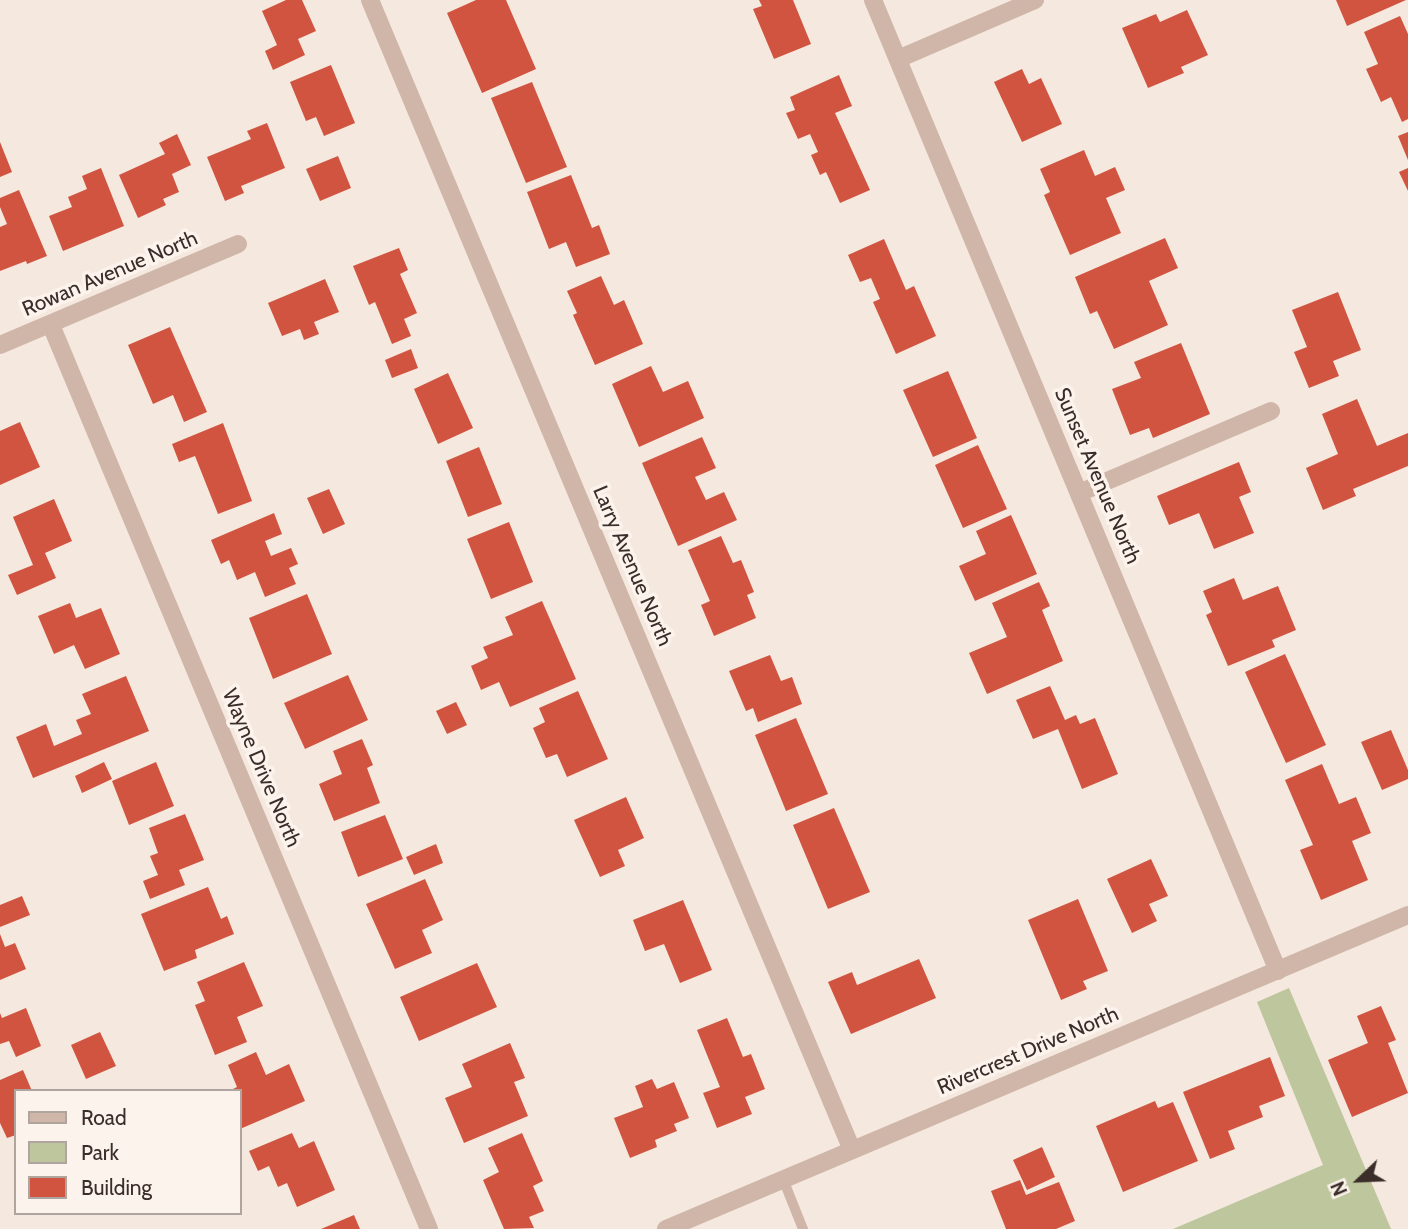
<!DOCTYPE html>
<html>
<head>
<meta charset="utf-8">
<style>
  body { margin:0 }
  #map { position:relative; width:1408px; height:1229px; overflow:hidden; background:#f5e8de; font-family:Cabin,sans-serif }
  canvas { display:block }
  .legend { position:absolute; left:14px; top:1089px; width:228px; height:126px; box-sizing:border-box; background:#fcf3ec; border:2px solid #afa49e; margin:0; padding:9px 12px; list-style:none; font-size:21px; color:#3b2d29 }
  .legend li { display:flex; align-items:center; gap:14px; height:35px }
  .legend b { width:35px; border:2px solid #afa49e }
  .north { position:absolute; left:1324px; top:1145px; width:70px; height:70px; -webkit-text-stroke:5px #fcf3ec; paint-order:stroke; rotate:247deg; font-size:19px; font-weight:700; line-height:28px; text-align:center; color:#3b2d29 }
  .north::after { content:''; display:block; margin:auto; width:24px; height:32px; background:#3b2d29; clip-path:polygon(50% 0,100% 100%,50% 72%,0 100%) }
</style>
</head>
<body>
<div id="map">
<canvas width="1408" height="1229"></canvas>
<ul class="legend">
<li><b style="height:9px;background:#cfb6a9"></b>Road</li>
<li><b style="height:19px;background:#bdc69c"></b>Park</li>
<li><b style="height:19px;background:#d15440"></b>Building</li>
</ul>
<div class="north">N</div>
</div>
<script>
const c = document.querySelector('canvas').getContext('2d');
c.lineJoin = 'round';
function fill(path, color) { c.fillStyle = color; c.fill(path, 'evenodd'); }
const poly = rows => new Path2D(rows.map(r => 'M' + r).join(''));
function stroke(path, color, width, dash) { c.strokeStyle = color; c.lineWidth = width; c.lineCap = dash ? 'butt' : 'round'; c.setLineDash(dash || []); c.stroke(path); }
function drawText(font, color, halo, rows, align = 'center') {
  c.font = font + ' Cabin,sans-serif'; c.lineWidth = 7; c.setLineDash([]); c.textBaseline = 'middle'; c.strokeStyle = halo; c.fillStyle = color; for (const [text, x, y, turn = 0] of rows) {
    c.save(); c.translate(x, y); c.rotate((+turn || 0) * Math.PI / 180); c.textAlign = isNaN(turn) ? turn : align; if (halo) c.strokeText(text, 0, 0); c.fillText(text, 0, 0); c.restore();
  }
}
const green = poly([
  [1289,988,1391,1229,1173,1229,1323,1165,1257,1002]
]);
const building = poly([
  [286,0,302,0,316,31,298,39,305,55,273,70,265,51,277,45,262,11],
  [476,0,506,0,536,69,482,93,447,13],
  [759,0,793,0,811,44,774,59,753,9,762,6],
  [1336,0,1406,0,1347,26],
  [1187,10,1208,55,1181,67,1184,73,1148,88,1122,28,1156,14,1160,22],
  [1400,16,1408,34,1408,119,1402,122,1391,97,1381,102,1366,69,1378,64,1364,32],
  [331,65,355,123,324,136,316,117,306,121,290,82],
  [1022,69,1029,84,1041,78,1062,124,1022,142,994,82],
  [839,75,852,106,835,113,870,190,840,203,826,172,820,175,811,155,818,152,810,134,798,139,786,113,795,110,790,97],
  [532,82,567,167,526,183,491,98],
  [267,123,285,168,241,186,244,193,225,201,207,157,251,139,247,131],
  [1408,132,1408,160,1398,136],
  [177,134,191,165,172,174,179,192,163,199,166,205,138,218,119,175,165,154,159,143],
  [0,142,12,172,0,177],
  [1084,150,1095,176,1115,167,1125,190,1106,198,1121,233,1070,255,1044,195,1050,192,1040,169],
  [338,156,351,188,320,201,306,169],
  [101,168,124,226,63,251,49,216,72,207,68,197,87,189,82,176],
  [1408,168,1408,191,1399,172],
  [571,175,592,228,599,225,610,254,576,267,566,242,549,249,527,192],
  [19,190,47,256,27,264,26,261,0,271,0,227,7,224,0,207,0,198],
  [1165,238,1178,268,1149,281,1168,325,1114,349,1097,311,1090,314,1075,277],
  [884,239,906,290,914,286,936,336,896,354,873,302,880,299,871,278,860,282,848,255],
  [399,248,408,270,400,274,417,313,404,319,411,336,392,344,375,302,369,305,353,266],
  [601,276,614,305,624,300,643,344,595,365,573,315,577,313,567,291],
  [325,279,339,312,314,322,319,334,304,340,300,329,282,336,268,303],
  [1338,292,1361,350,1333,361,1339,376,1309,388,1294,352,1307,347,1292,310],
  [170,327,207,412,184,422,173,395,153,404,128,345],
  [1181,343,1210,414,1153,438,1149,428,1130,435,1112,389,1141,378,1134,362],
  [411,349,418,368,392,378,385,360],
  [651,366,663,392,688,381,704,418,639,447,612,384],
  [948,371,977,438,933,457,903,390],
  [448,373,473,428,438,444,414,389],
  [1357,399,1377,446,1408,433,1408,466,1353,489,1356,496,1323,510,1306,468,1338,454,1322,414],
  [20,422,40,467,0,485,0,431],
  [223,423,252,501,218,514,195,456,179,462,172,444],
  [702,437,716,468,695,477,706,500,724,492,737,520,678,546,642,463],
  [978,445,1007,509,963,528,935,465],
  [479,447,502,504,468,517,446,461],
  [1239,462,1251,492,1239,497,1254,533,1214,549,1199,513,1169,525,1157,496],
  [329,489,345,524,323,534,307,498],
  [54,499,72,541,45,553,56,578,17,595,8,575,33,565,13,517],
  [274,513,282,534,265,541,271,556,291,548,298,564,289,568,296,584,265,597,255,572,237,580,229,560,221,564,211,540],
  [1011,515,1037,574,975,601,959,566,986,554,976,531],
  [509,522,533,582,491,599,467,539],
  [721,536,733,563,741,560,754,592,747,595,756,618,714,636,701,605,710,601,688,550],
  [1234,578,1243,600,1278,586,1296,630,1272,640,1275,647,1228,666,1206,615,1212,612,1203,591],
  [1039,582,1050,606,1042,610,1063,661,987,694,969,653,1007,637,992,603],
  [307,594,332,654,273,679,249,618],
  [542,601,576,679,510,707,499,682,481,690,471,666,488,658,483,647,513,635,505,617],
  [70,603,76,618,101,608,120,654,85,669,74,645,54,654,38,616],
  [1285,654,1326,745,1286,763,1245,672],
  [770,655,781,681,792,677,802,704,758,722,753,708,746,711,729,671],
  [348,675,368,720,305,749,284,703],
  [126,676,149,731,33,778,16,737,46,724,54,746,82,734,76,720,91,714,82,694],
  [1050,686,1065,720,1076,715,1080,724,1095,718,1118,774,1082,789,1058,729,1033,739,1016,700],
  [578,691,608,759,567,777,557,754,546,758,533,728,545,722,539,708],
  [456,702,467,725,447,734,436,711],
  [796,718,828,794,786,811,755,735],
  [1391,730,1408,770,1408,779,1382,790,1361,742],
  [362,739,373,765,367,768,380,803,334,821,319,784,342,774,333,751],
  [104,762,112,779,82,793,75,776],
  [156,762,174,806,129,825,112,781],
  [1322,764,1339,804,1356,797,1371,833,1352,841,1368,880,1321,900,1300,850,1313,845,1285,780],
  [626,797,644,838,618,850,625,866,600,877,574,820],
  [834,808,870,892,828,909,793,825],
  [185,814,204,860,179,870,185,885,150,899,143,881,158,875,150,856,158,853,149,828],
  [385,815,403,859,358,877,341,832],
  [436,844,443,863,414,875,406,857],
  [1151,859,1168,896,1149,904,1157,921,1132,933,1107,879],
  [425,879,443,920,422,930,432,953,395,969,366,904],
  [208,887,221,919,227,916,234,934,195,950,197,958,164,971,141,914],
  [22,896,30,915,0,927,0,905],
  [1078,899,1108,971,1083,981,1087,989,1061,1000,1028,920],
  [683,900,712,970,680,983,664,944,645,951,633,920],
  [0,934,5,947,15,943,26,969,0,980],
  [919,959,936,998,851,1034,828,982,852,972,857,985],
  [244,962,263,1006,237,1017,247,1042,215,1055,195,1005,205,1001,197,982],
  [477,963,497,1007,419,1041,400,997],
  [1381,1006,1396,1040,1388,1043,1408,1093,1352,1117,1328,1060,1368,1043,1357,1016],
  [26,1008,41,1046,16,1057,9,1041,0,1044,0,1013,2,1018],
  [727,1018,743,1057,751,1054,765,1089,745,1097,752,1114,717,1128,703,1093,720,1087,697,1030],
  [100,1032,116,1066,86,1079,71,1045],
  [510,1043,525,1078,514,1082,528,1116,464,1143,445,1098,472,1087,462,1064],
  [256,1052,266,1075,289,1064,305,1101,240,1129,240,1091,229,1091,237,1087,228,1065],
  [1270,1057,1285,1096,1259,1106,1263,1117,1228,1131,1235,1149,1210,1159,1183,1092],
  [23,1070,32,1091,16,1091,16,1135,7,1138,0,1123,0,1080],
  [652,1079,657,1089,674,1082,689,1118,674,1124,677,1131,655,1140,657,1147,630,1158,614,1118,643,1107,635,1086],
  [1155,1101,1158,1108,1173,1102,1198,1161,1123,1192,1096,1126],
  [292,1133,299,1148,314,1141,335,1190,297,1207,287,1183,278,1187,269,1166,258,1171,249,1151],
  [522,1133,543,1181,533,1186,544,1211,529,1217,534,1228,504,1229,483,1180,499,1172,488,1148],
  [1042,1147,1055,1177,1027,1190,1013,1160],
  [1020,1180,1026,1195,1059,1182,1075,1221,1056,1229,1006,1229,991,1191],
  [354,1215,360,1229,321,1229]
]);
const service = poly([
  [783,1179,803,1229]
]);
const minor = poly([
  [370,0,852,1150],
  [873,0,1278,971],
  [898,59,1035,0],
  [51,325,429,1229],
  [0,345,238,244],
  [1079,493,1271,411],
  [666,1229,1408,915]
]);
const streetNames = [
  ["Rowan Avenue North",110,274,-23],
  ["Sunset Avenue North",1097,476,67],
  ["Larry Avenue North",632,566,67],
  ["Wayne Drive North",261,768,67],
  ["Rivercrest Drive North",1028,1051,-23]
];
fill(green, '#bdc69c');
fill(building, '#d15440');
stroke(service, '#cfb6a9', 10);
stroke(minor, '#cfb6a9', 18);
drawText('21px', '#3b2d29', '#fcf3ec', streetNames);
</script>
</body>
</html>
